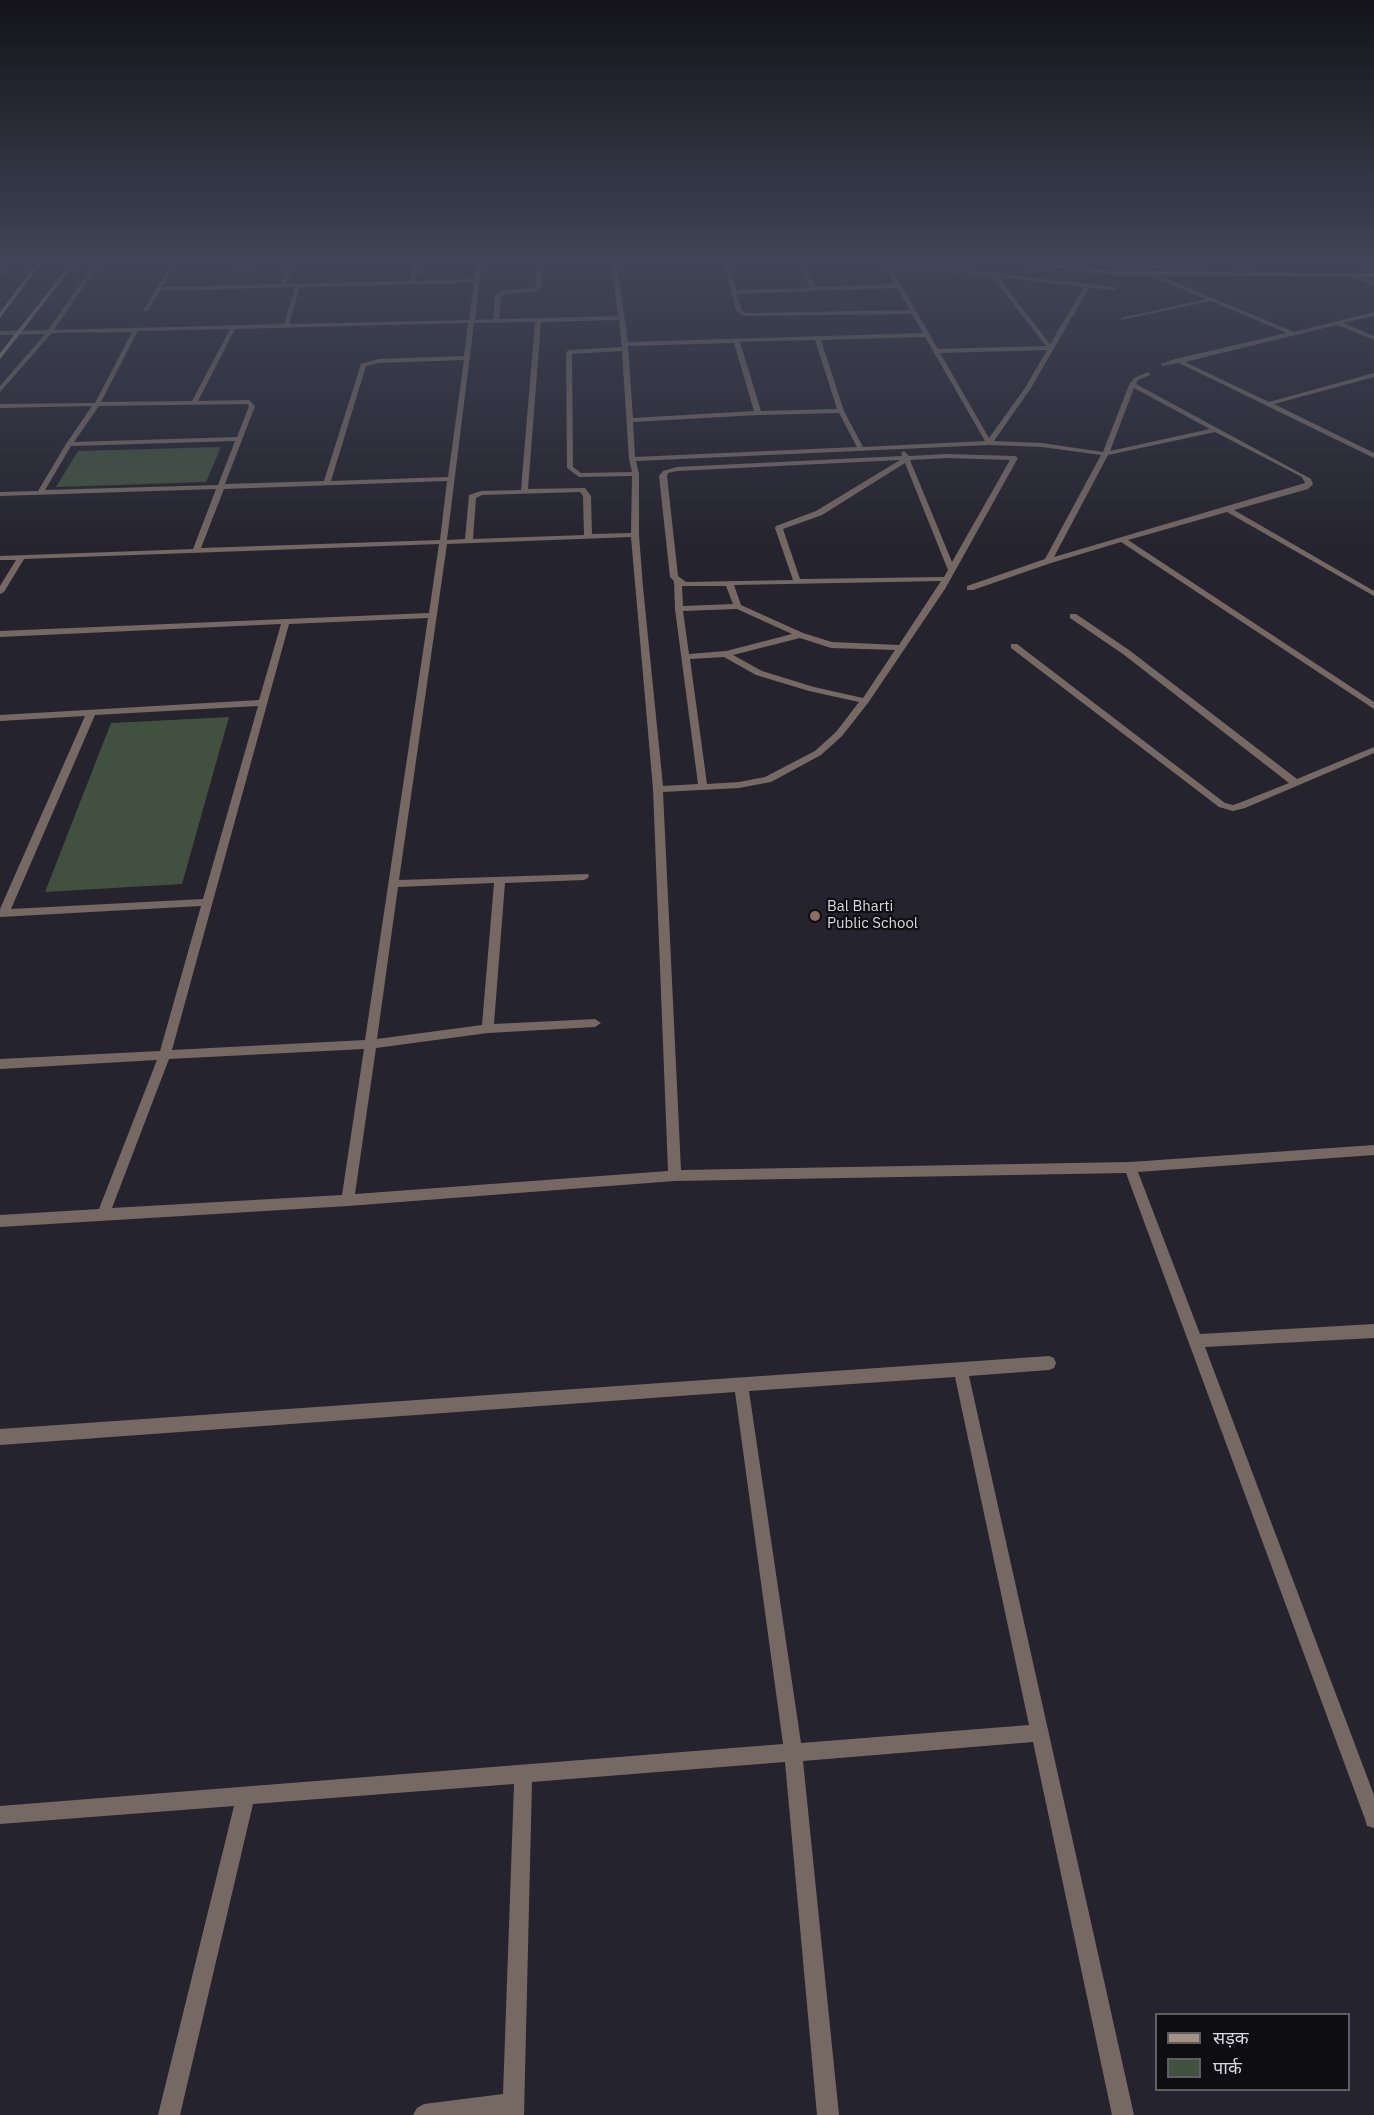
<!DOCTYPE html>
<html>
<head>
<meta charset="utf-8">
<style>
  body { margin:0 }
  #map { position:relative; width:1374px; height:2115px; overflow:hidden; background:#25232d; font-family:"IBM Plex Sans","Noto Sans Devanagari",sans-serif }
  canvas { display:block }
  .legend { position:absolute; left:1155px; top:2013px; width:195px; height:78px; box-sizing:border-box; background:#0e0d11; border:2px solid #5f5e63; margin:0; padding:8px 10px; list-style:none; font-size:18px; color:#d9d8df }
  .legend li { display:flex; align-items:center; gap:12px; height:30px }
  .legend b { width:30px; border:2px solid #5f5e63 }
</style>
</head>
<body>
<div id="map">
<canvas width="1374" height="2115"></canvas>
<ul class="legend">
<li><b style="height:8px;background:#a59086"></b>सड़क</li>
<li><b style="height:16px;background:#42513f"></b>पार्क</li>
</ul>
</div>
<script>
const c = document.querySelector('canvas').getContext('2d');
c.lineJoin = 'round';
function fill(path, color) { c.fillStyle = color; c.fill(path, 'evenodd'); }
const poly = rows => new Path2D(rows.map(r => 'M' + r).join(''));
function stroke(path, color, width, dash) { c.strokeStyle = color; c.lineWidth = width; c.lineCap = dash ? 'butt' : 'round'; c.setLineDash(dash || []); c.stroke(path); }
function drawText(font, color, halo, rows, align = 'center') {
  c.font = font + ' "IBM Plex Sans",sans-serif'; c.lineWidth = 4.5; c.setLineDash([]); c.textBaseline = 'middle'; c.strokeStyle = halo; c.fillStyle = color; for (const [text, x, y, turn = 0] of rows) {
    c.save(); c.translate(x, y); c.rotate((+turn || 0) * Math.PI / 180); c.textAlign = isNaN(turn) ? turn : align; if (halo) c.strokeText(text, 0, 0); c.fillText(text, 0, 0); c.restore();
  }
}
const green = poly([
  [221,447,206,482,56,487,78,451],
  [229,717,182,884,45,892,111,723]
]);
const street = poly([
  [4,264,9,264,0,273,0,268,4,264],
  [94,264,99,264,54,330,284,324,295,287,160,291,147,311,143,311,171,264,176,264,162,287,281,284,289,264,294,264,286,284,410,281,413,264,419,264,415,281,474,279,476,264,482,264,475,320,493,319,495,296,503,291,533,288,536,286,537,264,543,264,541,288,534,292,506,294,501,297,499,319,618,316,611,264,617,264,628,342,923,333,912,314,744,316,736,311,724,264,730,264,736,290,810,288,799,264,804,264,815,287,895,284,884,264,889,264,938,349,1046,346,992,277,890,264,909,264,1115,287,1117,290,1089,288,1031,388,994,441,1042,443,1103,452,1129,385,1134,378,1148,372,1150,375,1138,380,1136,384,1311,479,1313,484,1308,489,1234,510,1374,591,1374,596,1227,512,1128,540,1374,702,1374,709,1121,542,1051,563,973,590,967,590,967,586,1045,559,1101,455,1042,447,989,445,636,461,639,474,639,535,643,587,663,786,698,784,675,609,674,581,670,577,659,476,663,471,677,467,902,456,901,453,904,451,909,456,947,454,1015,456,1018,458,945,589,868,703,842,736,821,755,771,782,739,788,663,792,681,1170,1130,1162,1374,1145,1374,1155,1138,1172,1200,1334,1374,1324,1374,1338,1205,1347,1374,1795,1374,1828,1367,1826,1365,1819,1126,1173,675,1181,348,1206,0,1227,0,1215,99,1209,157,1060,0,1069,0,1059,160,1051,201,906,0,917,0,909,85,716,0,721,0,715,259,700,281,624,0,637,0,631,429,613,439,544,24,559,4,592,0,594,0,586,16,560,0,560,0,556,193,549,216,489,0,496,0,492,38,491,66,444,92,406,0,408,0,404,95,403,132,332,52,333,0,392,0,386,45,334,0,335,0,331,48,330,94,264],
  [998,277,1084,287,1050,344,998,277],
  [474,283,469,320,289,324,300,287,474,283],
  [897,288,910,310,747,313,742,310,737,294,897,288],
  [619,320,622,347,569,350,566,352,567,468,579,477,632,476,631,533,592,534,591,496,585,488,528,489,541,322,619,320],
  [535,322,521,490,481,491,469,495,465,539,447,540,474,323,535,322],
  [468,323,464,356,379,359,361,364,324,481,225,484,255,406,249,400,198,401,235,329,468,323],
  [230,329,192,401,101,402,138,331,230,329],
  [925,337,985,441,863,447,844,411,821,340,925,337],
  [815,340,837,409,761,411,740,342,815,340],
  [734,343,754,411,633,418,628,346,734,343],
  [1047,350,1025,388,989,438,940,353,1047,350],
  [622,351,629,459,632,472,581,473,573,467,572,354,622,351],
  [464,360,448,477,331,481,366,366,379,363,464,360],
  [1134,388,1210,429,1110,451,1134,388],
  [247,404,249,406,237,437,74,442,99,406,247,404],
  [839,413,857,447,635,457,633,422,758,415,839,413],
  [1215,432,1302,477,1305,483,1054,557,1108,455,1215,432],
  [235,441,218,485,45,490,71,446,235,441],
  [947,458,1010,460,952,562,910,460,947,458],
  [900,460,816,511,776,526,775,528,793,580,686,582,678,576,667,476,668,473,677,471,900,460],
  [905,463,948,570,944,577,800,579,783,529,822,515,905,463],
  [447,481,440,540,201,548,224,489,447,481],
  [580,492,583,496,584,535,473,539,476,498,482,495,580,492],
  [631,537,653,789,668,1171,355,1194,376,1048,488,1033,595,1027,601,1023,595,1019,494,1024,505,883,584,880,588,878,589,876,588,874,399,880,447,544,631,537],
  [941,581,899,645,832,642,803,633,741,605,734,585,941,581],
  [682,586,726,586,733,604,683,606,682,586],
  [737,609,792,634,726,651,689,654,683,611,737,609],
  [428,618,365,1040,172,1050,289,624,428,618],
  [800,638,831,648,895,650,863,698,814,687,762,671,733,655,800,638],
  [724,657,756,675,809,691,859,702,836,732,815,751,765,777,739,782,707,784,690,659,724,657],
  [258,706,203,899,11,909,95,715,258,706],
  [494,883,482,1025,377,1039,398,887,494,883],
  [364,1049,342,1195,112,1208,169,1059,364,1049],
  [235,264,271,264,234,268,231,266,235,264],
  [1139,264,1144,264,1153,273,1294,332,1374,312,1374,316,1343,323,1374,336,1374,340,1337,325,1185,362,1269,402,1374,373,1374,377,1274,404,1374,453,1374,458,1179,363,1161,366,1161,364,1175,359,1287,333,1211,301,1121,320,1121,318,1206,299,1149,275,1139,264],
  [1232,264,1239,264,1255,274,1250,275,1232,264],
  [1360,264,1374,267,1374,271,1360,265,1360,264],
  [1350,274,1374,282,1374,286,1350,276,1350,274],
  [1070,614,1076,614,1129,650,1297,779,1374,747,1374,753,1245,808,1233,811,1219,807,1011,648,1011,644,1017,644,1225,803,1233,805,1239,803,1289,783,1123,654,1070,618,1070,614],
  [1049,1356,1054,1358,1056,1363,1054,1368,1049,1370,969,1376,1134,2115,1112,2115,1033,1742,803,1761,839,2115,817,2115,785,1762,532,1782,524,2115,413,2115,417,2108,424,2104,503,2094,514,1784,253,1804,180,2115,158,2115,234,1806,0,1824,0,1806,783,1744,735,1392,0,1445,0,1429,1049,1356],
  [955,1377,1029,1725,801,1743,749,1391,955,1377]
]);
const secondary = poly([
  [36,264,41,264,0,318,0,312,36,264],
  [70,264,75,264,0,359,0,353,70,264],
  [1017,264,1040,264,1118,271,1374,273,1374,277,1118,275,1017,264]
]);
const markers = [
  [815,916,6,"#8d6e63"]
];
const poiNames = [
  ["Bal Bharti",827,907],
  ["Public School",827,924]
];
fill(green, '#42513f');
fill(street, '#766963');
fill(secondary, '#a59086');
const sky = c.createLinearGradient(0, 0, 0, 560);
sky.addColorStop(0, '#141319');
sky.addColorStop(0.47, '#404557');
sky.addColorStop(1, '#40455700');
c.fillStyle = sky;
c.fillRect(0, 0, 1374, 560);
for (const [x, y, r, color] of markers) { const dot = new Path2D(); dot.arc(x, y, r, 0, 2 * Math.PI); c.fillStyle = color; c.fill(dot); stroke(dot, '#0e0d11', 2); }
drawText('15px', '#d9d8df', '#0e0d11', poiNames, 'left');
</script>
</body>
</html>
